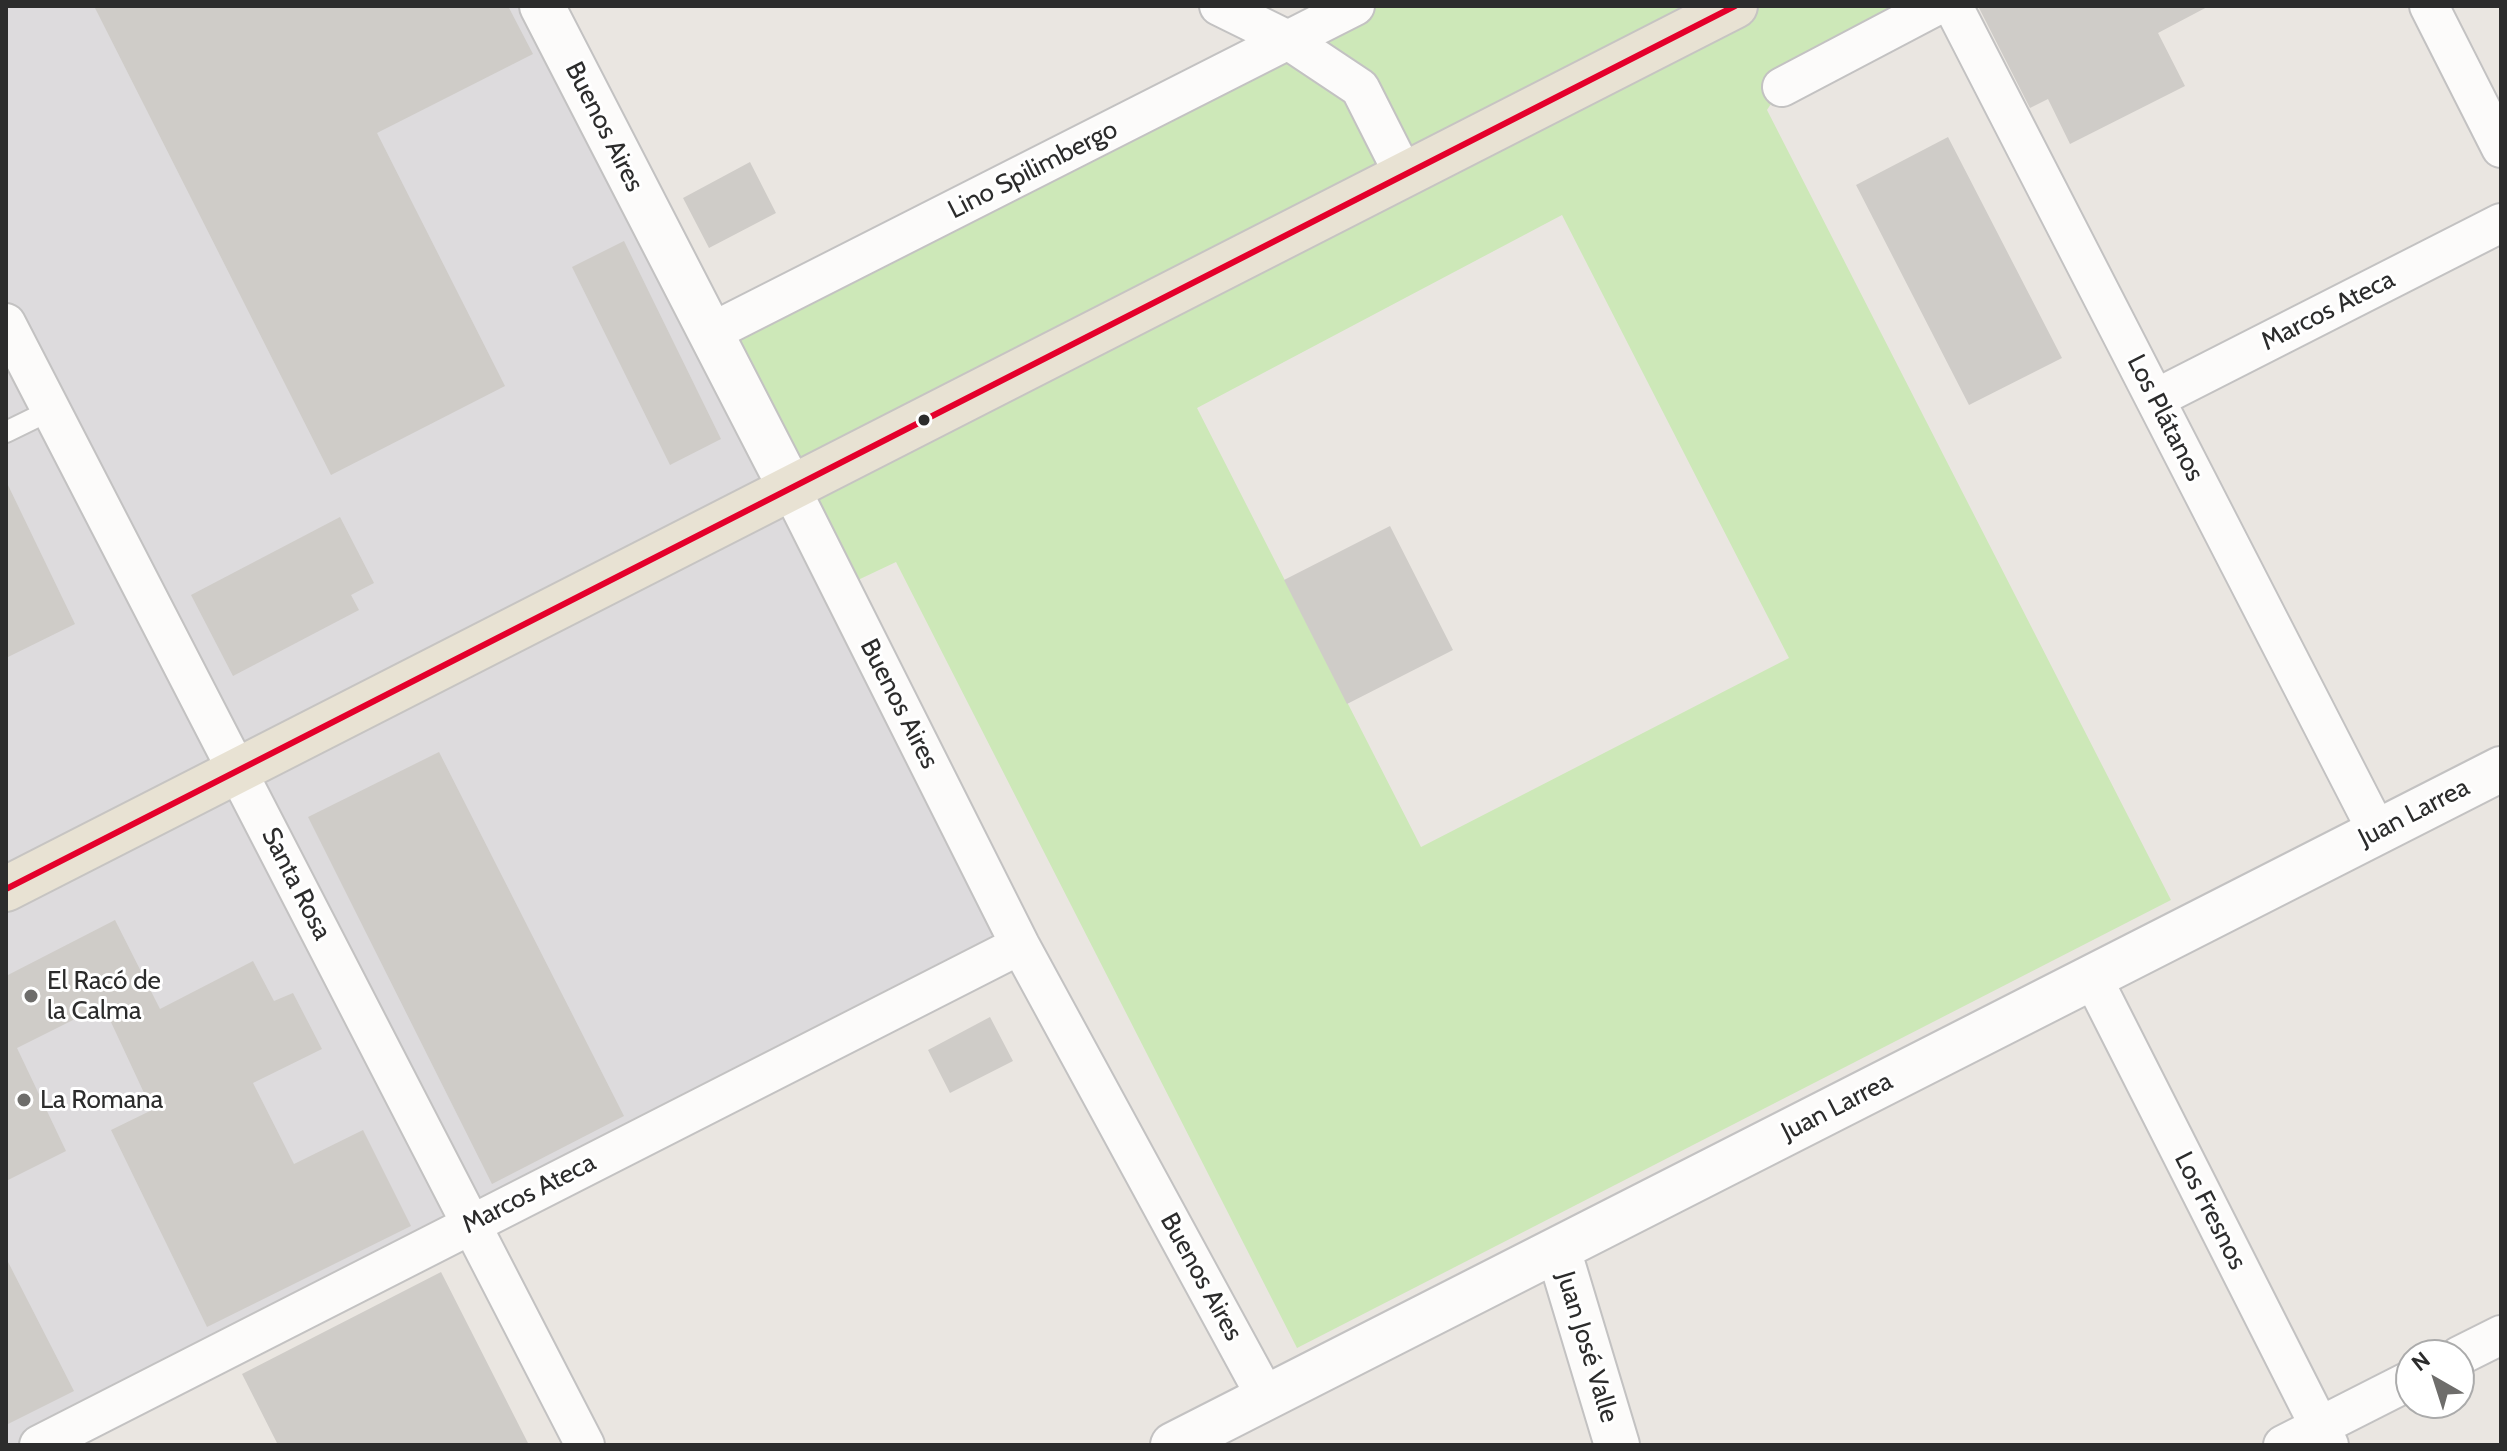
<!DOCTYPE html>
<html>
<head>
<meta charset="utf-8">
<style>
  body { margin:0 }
  #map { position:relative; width:2507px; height:1451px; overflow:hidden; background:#eae6e1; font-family:Cabin,sans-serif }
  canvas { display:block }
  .frame { position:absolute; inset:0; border:8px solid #2c2c2c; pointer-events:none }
  .north { position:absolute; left:2395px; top:1339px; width:80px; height:80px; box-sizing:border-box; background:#fff; border:2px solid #ababab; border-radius:50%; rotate:321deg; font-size:22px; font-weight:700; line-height:32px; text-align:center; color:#2c2c2c }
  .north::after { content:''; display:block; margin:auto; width:28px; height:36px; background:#6e6d6b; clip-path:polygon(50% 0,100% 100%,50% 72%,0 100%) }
</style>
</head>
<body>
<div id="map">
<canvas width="2507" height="1451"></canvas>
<div class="frame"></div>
<div class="north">N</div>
</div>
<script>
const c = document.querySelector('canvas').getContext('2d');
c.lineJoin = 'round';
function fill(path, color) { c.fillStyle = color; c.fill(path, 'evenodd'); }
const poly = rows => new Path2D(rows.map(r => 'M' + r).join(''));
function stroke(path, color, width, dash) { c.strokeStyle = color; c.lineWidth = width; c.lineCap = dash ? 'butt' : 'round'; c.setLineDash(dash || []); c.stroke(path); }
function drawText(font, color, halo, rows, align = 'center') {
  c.font = font + ' Cabin,sans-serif'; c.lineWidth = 6; c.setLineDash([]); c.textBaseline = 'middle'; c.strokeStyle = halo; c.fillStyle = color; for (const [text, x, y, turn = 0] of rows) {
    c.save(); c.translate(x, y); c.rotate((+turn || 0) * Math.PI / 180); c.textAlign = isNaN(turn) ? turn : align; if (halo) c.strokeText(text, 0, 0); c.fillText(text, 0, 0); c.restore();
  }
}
const industrial = poly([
  [6,6,542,6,1020,945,39,1445,6,1445]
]);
const green = poly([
  [1355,6,1936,6,1782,87,1767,110,2171,900,1297,1348,896,562,841,588,710,333],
  [1562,215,1789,658,1421,847,1197,408]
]);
const building = poly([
  [94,6,508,6,533,54,377,133,505,386,331,475],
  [1978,6,2209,6,2158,33,2185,86,2070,144,2048,99,2030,108],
  [1948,137,2062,358,1969,405,1856,185],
  [750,162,776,213,709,248,683,198],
  [624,241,721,439,670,465,572,267],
  [6,481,75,624,6,658],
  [340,517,374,583,351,595,359,610,233,676,191,595],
  [1390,526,1453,650,1347,704,1284,580],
  [439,752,624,1116,492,1184,308,817],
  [115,920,160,1009,253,961,274,1001,293,993,322,1049,253,1083,294,1164,363,1130,411,1226,207,1327,111,1130,152,1110,103,1005,17,1048,66,1151,6,1181,6,976],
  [990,1017,1013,1061,950,1093,928,1050],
  [6,1258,74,1391,6,1425],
  [441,1272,529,1445,278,1445,242,1374]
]);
const lane = poly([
  [6,432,51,410]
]);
const street = poly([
  [1219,6,1288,40,1360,88,1404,175],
  [1953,6,2377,831],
  [2429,6,2501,148],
  [1782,87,1936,6],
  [6,323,585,1445],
  [710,333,1355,6],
  [2155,399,2501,223],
  [791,489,1020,945,1266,1397],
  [2092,977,2329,1445],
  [2459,1356,2501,1335],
  [39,1445,1020,945],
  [2283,1445,2411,1380]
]);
const secondary = poly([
  [542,6,791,489],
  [1558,1249,1617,1445],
  [1173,1445,2501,769]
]);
const primary = poly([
  [6,889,1735,6]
]);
const bus1 = poly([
  [6,889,1735,6]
]);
const markers = [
  [924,420,7,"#2c2c2c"],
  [31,996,8,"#6e6d6b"],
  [24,1100,8,"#6e6d6b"]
];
const streetNames = [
  ["Buenos Aires",604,127,63],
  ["Lino Spilimbergo",1033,170,-27],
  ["Marcos Ateca",2328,311,-27],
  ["Los Plátanos",2165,418,63],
  ["Buenos Aires",899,704,63],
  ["Juan Larrea",2414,813,-27],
  ["Santa Rosa",296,884,63],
  ["Juan Larrea",1837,1107,-27],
  ["Marcos Ateca",529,1194,-27],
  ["Los Fresnos",2210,1211,63],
  ["Buenos Aires",1201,1277,61],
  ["Juan José Valle",1587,1347,73]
];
const poiNames = [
  ["El Racó de",47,981],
  ["la Calma",47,1011],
  ["La Romana",40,1100]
];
fill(industrial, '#dddbdd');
fill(green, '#cde8b8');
fill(building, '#cfccc8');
stroke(lane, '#c3c2c2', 24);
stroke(street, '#c3c2c2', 42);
stroke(secondary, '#c3c2c2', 48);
stroke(primary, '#c6c4c2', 48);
stroke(lane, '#fcfbfa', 20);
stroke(street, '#fcfbfa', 38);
stroke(secondary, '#fcfbfa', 44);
stroke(primary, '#e8e2d3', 44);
stroke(bus1, '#e4002b', 6);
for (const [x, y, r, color] of markers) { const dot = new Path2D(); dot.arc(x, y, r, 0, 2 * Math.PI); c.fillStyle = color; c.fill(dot); stroke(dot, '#fff', 3); }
drawText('26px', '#2c2c2c', '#fff', streetNames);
drawText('26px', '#2c2c2c', '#fff', poiNames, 'left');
</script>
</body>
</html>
